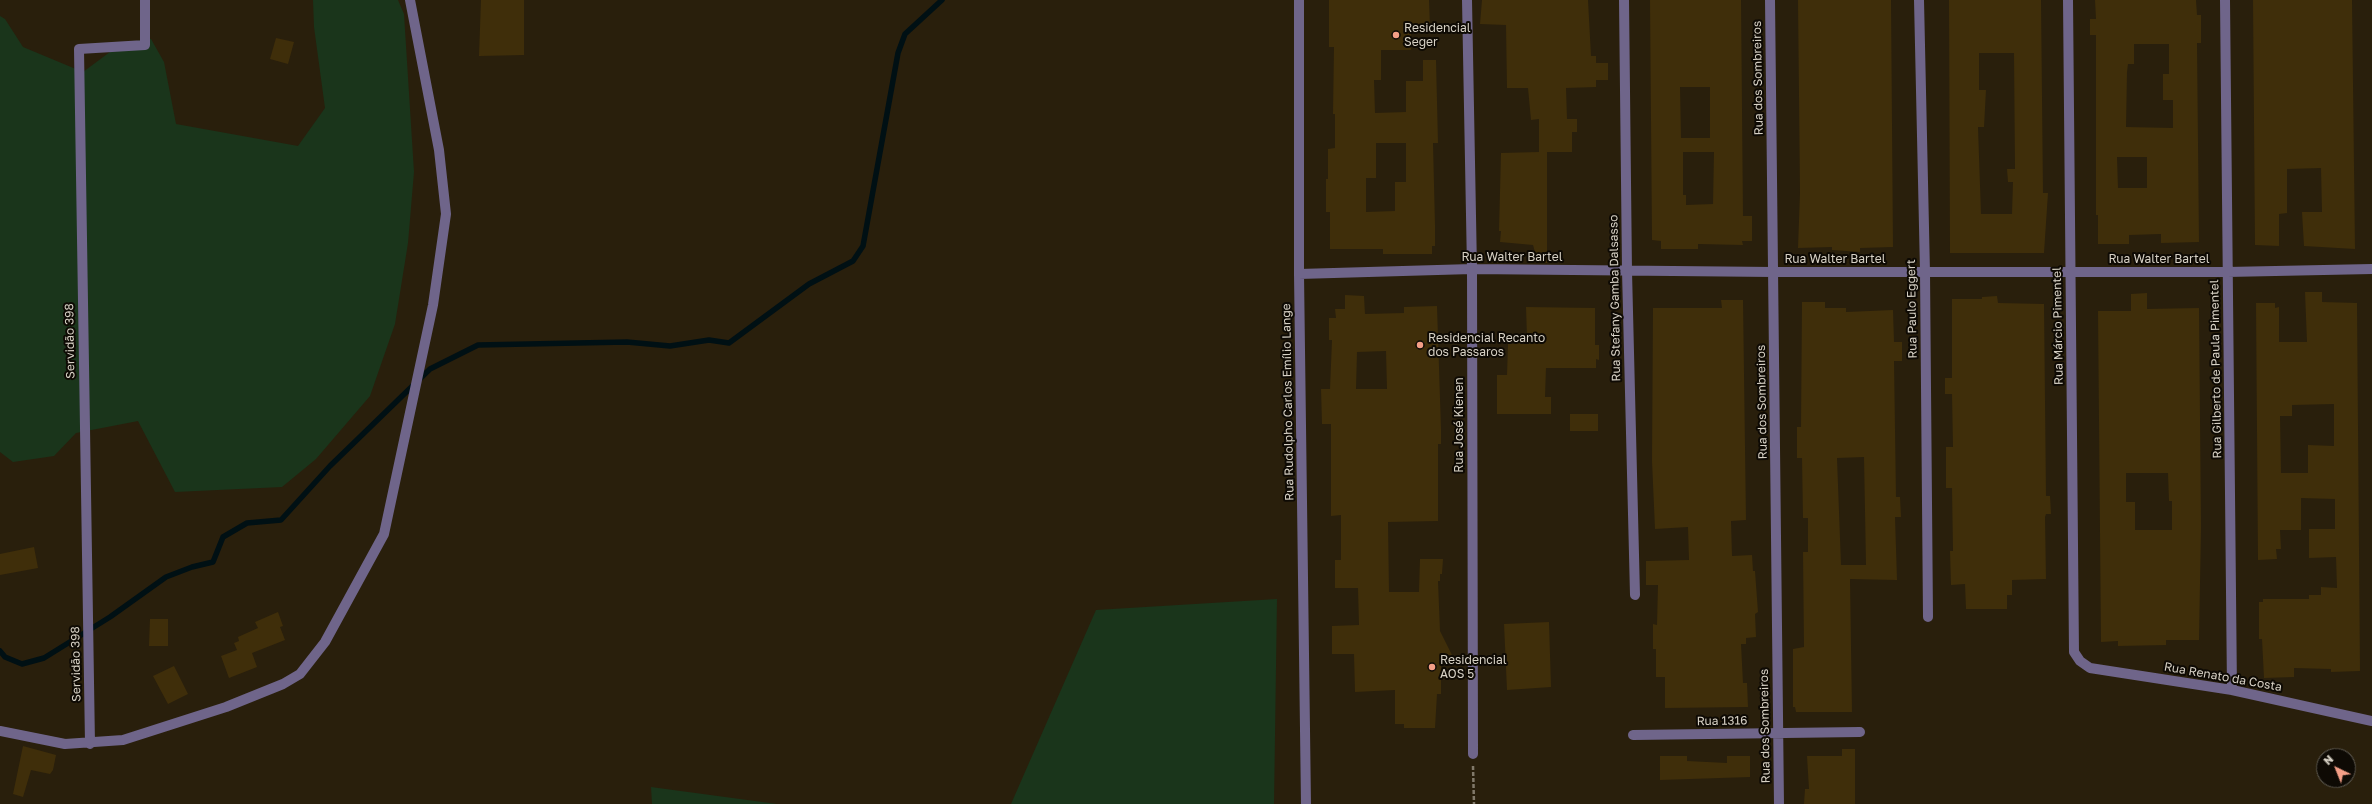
<!DOCTYPE html>
<html>
<head>
<meta charset="utf-8">
<style>
  body { margin:0 }
  #map { position:relative; width:2372px; height:804px; overflow:hidden; background:#291f0c; font-family:"Golos Text",sans-serif }
  canvas { display:block }
  .north { position:absolute; left:2316px; top:748px; width:40px; height:40px; box-sizing:border-box; background:#0e0a04; border:1px solid #5e5a51; border-radius:50%; rotate:317deg; font-size:11px; font-weight:700; line-height:16px; text-align:center; color:#d7d1c5 }
  .north::after { content:''; display:block; margin:auto; width:14px; height:18px; background:#f49e86; clip-path:polygon(50% 0,100% 100%,50% 72%,0 100%) }
</style>
</head>
<body>
<div id="map">
<canvas width="2372" height="804"></canvas>
<div class="north">N</div>
</div>
<script>
const c = document.querySelector('canvas').getContext('2d');
c.lineJoin = 'round';
function fill(path, color) { c.fillStyle = color; c.fill(path, 'evenodd'); }
const poly = rows => new Path2D(rows.map(r => 'M' + r).join(''));
function stroke(path, color, width, dash) { c.strokeStyle = color; c.lineWidth = width; c.lineCap = dash ? 'butt' : 'round'; c.setLineDash(dash || []); c.stroke(path); }
function drawText(font, color, halo, rows, align = 'center') {
  c.font = font + ' "Golos Text",sans-serif'; c.lineWidth = 4; c.setLineDash([]); c.textBaseline = 'middle'; c.strokeStyle = halo; c.fillStyle = color; for (const [text, x, y, turn = 0] of rows) {
    c.save(); c.translate(x, y); c.rotate((+turn || 0) * Math.PI / 180); c.textAlign = isNaN(turn) ? turn : align; if (halo) c.strokeText(text, 0, 0); c.fillText(text, 0, 0); c.restore();
  }
}
const green = poly([
  [313,0,398,0,404,14,414,172,408,243,395,324,370,396,316,459,282,487,175,492,138,421,76,433,54,456,13,462,0,452,0,16,5,19,23,47,83,72,122,43,151,39,164,62,176,124,298,146,325,108,314,27],
  [1277,599,1274,804,1011,804,1096,610],
  [651,787,777,804,652,804]
]);
const stream = poly([
  [0,651,5,657,22,664,44,658,110,617,166,577,192,567,213,562,223,537,247,523,281,520,330,466,430,369,478,345,627,342,670,346,709,340,729,343,809,284,853,261,863,246,898,53,905,34,942,0]
]);
const building = poly([
  [481,0,524,0,524,55,479,56],
  [1329,0,1429,0,1430,27,1411,28,1411,50,1381,50,1381,80,1374,80,1375,113,1406,112,1406,81,1423,81,1423,60,1436,60,1438,143,1433,143,1435,225,1435,246,1432,246,1432,254,1383,254,1383,249,1330,249,1330,212,1326,212,1326,179,1328,179,1328,149,1335,148,1335,114,1333,114,1334,47,1329,47],
  [1376,143,1406,143,1406,182,1395,182,1395,211,1366,212,1366,178,1376,178],
  [1482,0,1588,0,1591,56,1596,56,1596,63,1608,63,1608,80,1596,80,1596,87,1566,88,1567,119,1577,119,1577,132,1572,132,1572,152,1547,152,1547,263,1538,263,1533,245,1500,242,1501,231,1499,231,1501,153,1539,152,1539,119,1531,120,1528,88,1507,88,1506,25,1480,24],
  [1650,0,1741,0,1743,216,1752,216,1752,241,1742,241,1743,245,1698,244,1698,249,1661,249,1661,241,1652,240],
  [1680,87,1710,87,1710,138,1681,138],
  [1683,152,1714,152,1713,204,1686,205,1686,195,1683,195],
  [1798,0,1891,0,1893,247,1860,248,1860,252,1832,250,1832,247,1798,248,1800,193],
  [1949,0,2041,0,2043,193,2048,193,2044,253,1950,253],
  [1979,53,2014,53,2015,169,2007,169,2008,182,2013,182,2012,214,1981,214,1978,127,1984,127,1986,90,1979,90],
  [2095,0,2196,0,2197,15,2201,15,2201,43,2197,43,2199,242,2161,243,2161,234,2129,235,2129,244,2098,244,2098,215,2096,215,2096,35,2090,35,2090,19,2096,19],
  [2134,44,2169,44,2169,74,2163,74,2163,100,2173,100,2173,128,2126,127,2127,72,2128,64,2134,64],
  [2117,157,2147,157,2147,188,2118,188],
  [2253,0,2352,0,2355,249,2304,246,2302,212,2322,212,2321,168,2287,169,2287,213,2279,214,2279,246,2255,245],
  [276,38,294,42,288,64,270,59],
  [2305,292,2322,292,2322,302,2357,303,2360,671,2331,672,2331,669,2294,668,2294,677,2264,678,2262,639,2259,639,2259,602,2263,602,2263,599,2309,599,2309,595,2321,595,2321,587,2337,588,2336,557,2309,558,2309,529,2335,529,2335,499,2301,498,2301,530,2280,530,2281,549,2276,549,2277,559,2258,560,2256,303,2275,303,2275,308,2279,307,2279,342,2307,342],
  [2334,404,2334,446,2308,445,2308,473,2281,473,2280,416,2292,416,2292,405],
  [2147,293,2147,309,2199,308,2201,527,2199,640,2166,640,2166,645,2118,646,2118,641,2101,642,2098,311,2131,311,2131,294],
  [2126,473,2168,473,2169,501,2172,501,2172,530,2135,530,2135,502,2126,502],
  [1345,295,1364,296,1365,314,1404,313,1404,307,1437,306,1441,429,1441,444,1438,444,1438,521,1388,522,1389,592,1419,592,1420,559,1443,559,1442,574,1440,574,1440,581,1438,581,1440,631,1453,657,1441,664,1441,694,1437,694,1435,728,1404,728,1404,724,1395,724,1395,690,1355,692,1354,654,1332,654,1332,626,1359,625,1358,588,1335,588,1335,560,1341,560,1341,515,1331,516,1331,424,1322,424,1321,389,1330,389,1332,340,1329,340,1329,318,1336,318,1335,309,1345,309],
  [1386,351,1387,389,1356,389,1357,352],
  [1997,296,1998,303,2044,304,2046,496,2050,496,2051,514,2046,514,2045,517,2046,579,2012,580,2012,595,2007,595,2007,609,1966,609,1965,584,1951,585,1950,551,1953,551,1952,488,1946,488,1946,447,1953,447,1952,394,1945,394,1945,378,1952,378,1952,299,1982,299,1982,297],
  [1721,300,1743,300,1746,520,1731,521,1732,556,1752,555,1753,571,1755,571,1758,612,1755,614,1756,637,1746,638,1746,644,1741,644,1743,683,1747,683,1748,707,1665,708,1665,677,1656,677,1656,649,1653,649,1653,624,1657,625,1658,585,1646,585,1646,561,1689,560,1688,527,1655,529,1652,461,1653,308,1722,308],
  [1802,302,1825,302,1825,308,1846,308,1846,312,1893,310,1894,342,1902,342,1902,361,1894,361,1896,497,1900,497,1901,517,1895,517,1897,580,1850,579,1852,712,1796,712,1795,707,1793,707,1793,649,1804,647,1803,552,1808,552,1808,518,1803,518,1802,458,1797,458,1797,427,1801,427],
  [1864,457,1866,565,1841,565,1837,458],
  [1526,307,1595,308,1595,345,1599,345,1599,360,1596,359,1596,368,1546,368,1545,397,1551,397,1551,414,1497,414,1497,375,1507,375,1508,344,1516,344,1516,337,1527,337],
  [1570,414,1598,414,1598,431,1570,431],
  [34,547,38,568,0,575,0,554],
  [278,612,283,626,280,627,285,640,252,653,257,667,229,678,221,656,237,650,234,643,239,641,238,637,258,628,255,622],
  [150,619,168,619,168,646,149,646],
  [1549,622,1551,687,1507,690,1504,624],
  [174,666,188,694,168,704,153,676],
  [23,746,56,755,53,770,50,774,31,770,23,797,13,794],
  [1842,749,1855,749,1855,804,1804,804,1805,789,1809,789,1807,756,1842,756],
  [1660,756,1687,756,1687,761,1727,763,1727,756,1750,756,1750,777,1660,780]
]);
const path = poly([
  [1473,766,1474,804]
]);
const minor = poly([
  [1299,0,1299,274,1306,804],
  [1467,0,1472,269,1473,754],
  [1624,0,1627,271,1635,595],
  [1770,0,1779,804],
  [1919,0,1925,272,1928,617],
  [2068,0,2074,652,2080,661,2090,668,2232,690,2372,721],
  [2225,0,2232,690],
  [1299,274,1472,269,1773,272,2227,272,2372,269],
  [0,731,65,744,123,740,226,707,283,684,300,674,325,642,384,534,433,305,446,214,439,150,410,0],
  [1633,735,1860,732],
  [90,744,79,49,145,45,145,0]
]);
const markers = [
  [1396,35,4,"#f49e86"],
  [1420,345,4,"#f49e86"],
  [1432,667,4,"#f49e86"]
];
const poiNames = [
  ["Residencial",1404,28],
  ["Seger",1404,42],
  ["Residencial Recanto",1428,338],
  ["dos Passaros",1428,352],
  ["Residencial",1440,660],
  ["AOS 5",1440,674]
];
const streetNames = [
  ["Rua dos Sombreiros",1758,78,-91],
  ["Rua Walter Bartel",1512,257],
  ["Rua Walter Bartel",1835,259],
  ["Rua Walter Bartel",2159,259],
  ["Rua Stefany Gamba Dalsasso",1615,298,-91],
  ["Rua Paulo Eggert",1912,309,-91],
  ["Rua Márcio Pimentel",2058,326,-91],
  ["Servidão 398",70,341,-91],
  ["Rua Gilberto de Paula Pimentel",2216,369,-91],
  ["Rua Rudolpho Carlos Emílio Lange",1288,402,-91],
  ["Rua dos Sombreiros",1762,402,-91],
  ["Rua José Kienen",1459,425,-90],
  ["Servidão 398",76,664,-91],
  ["Rua Renato da Costa",2223,677,10],
  ["Rua 1316",1722,721,-1],
  ["Rua dos Sombreiros",1765,726,-91]
];
fill(green, '#1a351b');
stroke(stream, '#001014', 5.5);
fill(building, '#3f2e0a');
stroke(path, '#81796a', 2.5, [4, 2]);
stroke(minor, '#6f658a', 10);
for (const [x, y, r, color] of markers) { const dot = new Path2D(); dot.arc(x, y, r, 0, 2 * Math.PI); c.fillStyle = color; c.fill(dot); stroke(dot, '#0e0a04', 1.5); }
drawText('12px', '#d7d1c5', '#0e0a04', poiNames, 'left');
drawText('12px', '#d7d1c5', '#0e0a04', streetNames);
</script>
</body>
</html>
